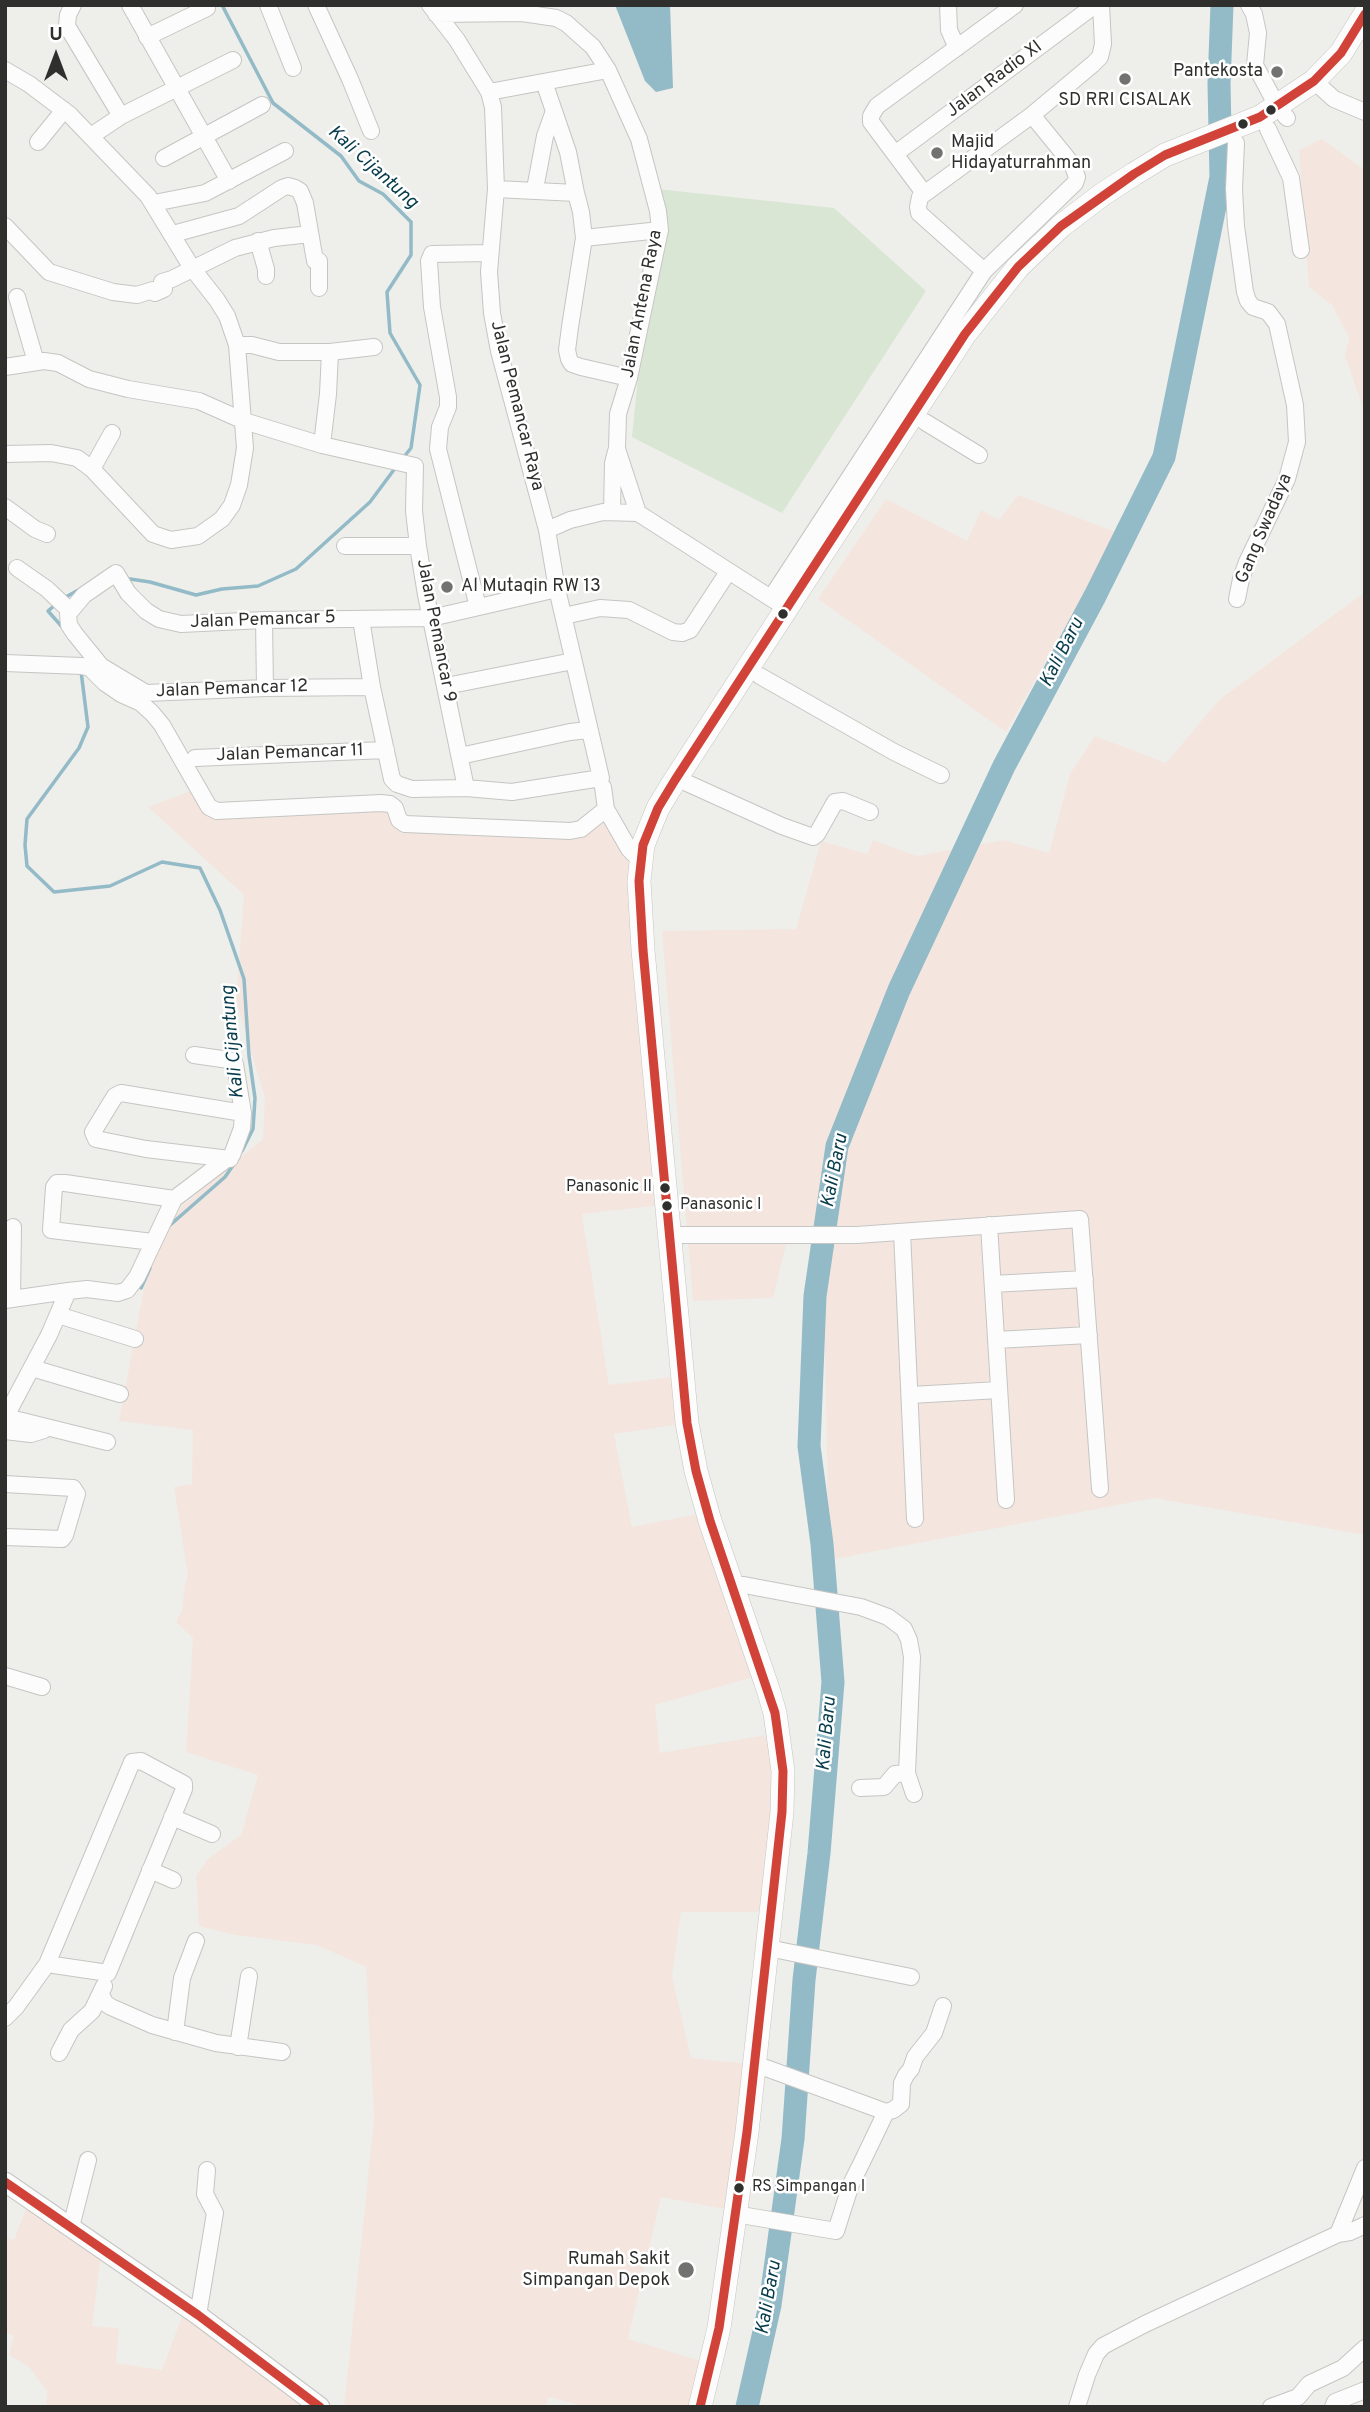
<!DOCTYPE html>
<html>
<head>
<meta charset="utf-8">
<style>
  body { margin:0 }
  #map { position:relative; width:1370px; height:2412px; overflow:hidden; background:#eeeeeb; font-family:Overpass,sans-serif }
  canvas { display:block }
  .frame { position:absolute; inset:0; border:7px solid #2f2f2d; pointer-events:none }
  .north { position:absolute; left:21px; top:21px; width:70px; height:70px; -webkit-text-stroke:5px #fff; paint-order:stroke; rotate:0deg; font-size:19px; font-weight:700; line-height:28px; text-align:center; color:#2f2f2d }
  .north::after { content:''; display:block; margin:auto; width:24px; height:32px; background:#2f2f2d; clip-path:polygon(50% 0,100% 100%,50% 72%,0 100%) }
</style>
</head>
<body>
<div id="map">
<canvas width="1370" height="2412"></canvas>
<div class="frame"></div>
<div class="north">U</div>
</div>
<script>
const c = document.querySelector('canvas').getContext('2d');
c.lineJoin = 'round';
function fill(path, color) { c.fillStyle = color; c.fill(path, 'evenodd'); }
const poly = rows => new Path2D(rows.map(r => 'M' + r).join(''));
function stroke(path, color, width, dash) { c.strokeStyle = color; c.lineWidth = width; c.lineCap = dash ? 'butt' : 'round'; c.setLineDash(dash || []); c.stroke(path); }
function drawText(font, color, halo, rows, align = 'center') {
  c.font = font + ' Overpass,sans-serif'; c.lineWidth = 5; c.setLineDash([]); c.textBaseline = 'middle'; c.strokeStyle = halo; c.fillStyle = color; for (const [text, x, y, turn = 0] of rows) {
    c.save(); c.translate(x, y); c.rotate((+turn || 0) * Math.PI / 180); c.textAlign = isNaN(turn) ? turn : align; if (halo) c.strokeText(text, 0, 0); c.fillText(text, 0, 0); c.restore();
  }
}
const industrial = poly([
  [1322,139,1365,170,1365,414,1345,356,1349,338,1332,305,1309,287,1299,150],
  [1018,495,1118,533,1006,732,818,599,886,499,967,541,981,510,999,520],
  [1365,592,1365,1535,1154,1498,829,1560,823,1241,787,1241,773,1298,693,1301,662,931,796,929,821,841,867,854,873,840,917,856,1004,840,1049,853,1070,774,1095,736,1166,763,1219,700],
  [196,789,222,809,396,799,399,822,570,833,614,818,637,862,661,1205,582,1214,609,1385,678,1376,688,1423,614,1434,632,1527,708,1512,764,1674,655,1705,660,1753,772,1734,778,1794,759,1912,681,1912,672,1976,691,2058,749,2064,730,2210,661,2197,628,2339,701,2361,690,2407,587,2407,549,2397,546,2407,344,2407,374,2119,366,1967,317,1945,235,1935,199,1926,196,1876,208,1859,241,1835,258,1775,186,1752,193,1638,176,1622,182,1611,185,1585,188,1576,174,1487,192,1484,193,1430,119,1421,149,1261,181,1207,263,1139,265,1098,236,1001,244,895,148,807],
  [29,2200,102,2250,92,2326,119,2328,116,2363,162,2370,184,2311,307,2407,46,2405,47,2391,29,2367,9,2355,14,2336,5,2332,5,2237,14,2240]
]);
const green = poly([
  [657,189,834,208,926,291,782,513,632,437]
]);
const water = poly([
  [615,5,670,5,673,88,656,92,645,81]
]);
const stream = poly([
  [222,5,273,103,341,156,359,181,383,194,411,222,411,255,387,292,390,333,420,385,411,448,403,458],
  [130,579,150,582,196,595,222,589,258,586,296,569,370,502,396,467],
  [64,598,82,588],
  [55,605,48,611,64,629],
  [81,671,88,727,79,748,27,819,25,845,27,866,54,892,110,886,162,862,200,868,220,910,244,979,249,1056,255,1098,253,1129,242,1151],
  [169,1226,225,1177,234,1164],
  [141,1288,150,1268]
]);
const river = poly([
  [747,2407,770,2305,793,2139,804,1980,819,1853,833,1682,822,1544,809,1446,815,1296,837,1146,899,990,1004,766,1095,596,1164,457,1221,177,1219,84,1222,5]
]);
const minor = poly([
  [73,5,68,15,67,26,121,116],
  [130,5,229,181],
  [268,5,293,68],
  [316,5,350,79,371,131],
  [948,5,949,30,957,48],
  [1249,5,1254,14,1258,33,1255,65,1277,106,1287,118],
  [436,14,522,13,556,18,566,23,593,47,608,70,639,139,658,211,660,230,629,378,618,414,617,448,613,463,612,512],
  [147,37,207,8],
  [5,70,29,84,70,115,148,196,192,268,217,300,227,316,237,345,245,448,239,485,232,505,222,519,198,536,171,540,153,534,92,469,77,458,51,453,5,454],
  [1314,81,1334,99,1365,112],
  [544,82,568,152,576,193],
  [489,92,608,70],
  [1268,129,1291,178,1301,250],
  [91,136,121,116,233,60],
  [38,142,64,110],
  [1236,143,1234,189,1236,226,1245,292,1248,301,1253,307,1268,312,1277,324,1295,405,1297,442,1287,479,1247,562,1241,579,1237,599],
  [895,154,1095,5],
  [164,158,262,105],
  [496,189,576,193,581,212,584,238,570,327,567,350,569,359,572,364,581,367,629,378],
  [535,189,545,136,554,111],
  [924,193,871,122,871,116,877,106,1015,5],
  [154,203,205,193,285,151],
  [5,226,49,272,113,292,137,295,153,290,155,293,164,289,162,282,172,279,235,248,274,238,310,234],
  [173,234,239,216,282,188,288,186,295,188,300,191,305,203,315,261,319,261,319,288],
  [584,238,660,230],
  [258,241,266,269,266,276],
  [984,271,919,213,918,207,920,197,1032,115,1093,64,1100,57,1103,44,1101,5],
  [17,297,36,362],
  [237,345,252,345,279,352,330,352,374,347],
  [5,367,44,361,58,363,89,379,128,389,199,401,244,421,322,445,415,466,414,511,418,546],
  [925,422,979,455],
  [322,445,328,394,330,352],
  [617,449,638,513],
  [92,469,112,433],
  [5,507,35,529,47,534],
  [547,530,570,520,603,512,638,513,780,604],
  [345,546,418,546,426,595,466,788],
  [17,568,47,589,69,610],
  [771,598,984,271,1075,183,1077,177,1072,164,1032,115],
  [478,607,438,449,440,427,448,407,448,397,432,307,429,261,432,254,490,253],
  [564,616,600,608,629,610,673,632,682,633,690,630,728,572],
  [361,619,372,687,392,779,397,784,412,789,466,788,512,792,601,778,557,589,547,530,499,351,492,313,489,272,496,189,493,107,489,92,457,40,430,5],
  [264,620,265,688],
  [5,663,82,666,90,668,105,683,121,694,141,703,152,713,162,725,209,807,217,811,381,803,390,804,395,808,399,820,405,824,570,831,581,829,606,809],
  [760,676,894,752,941,775],
  [446,686,573,661],
  [372,687,265,688,146,693,101,666,75,634,69,625,68,614,84,595,116,573,128,593,146,611,159,619,181,624,264,620,431,618,557,589],
  [460,756,570,732,589,730],
  [195,758,386,750],
  [687,783,782,826,813,837,817,834,835,802,843,801,870,812],
  [603,787,606,809,629,849,640,860],
  [230,1159,146,1149,96,1139,93,1132,115,1096,121,1093,243,1113],
  [989,1225,1006,1500],
  [902,1232,915,1519],
  [671,1235,857,1235,1080,1219,1100,1489],
  [153,1242,51,1230,54,1187,57,1183,65,1183,174,1199],
  [993,1284,1085,1279],
  [12,1299,13,1227],
  [5,1300,68,1291],
  [58,1315,135,1339],
  [996,1340,1089,1335],
  [32,1368,120,1394],
  [911,1395,999,1390],
  [6,1417,107,1442],
  [5,1418,49,1335,68,1291,87,1289,118,1293,127,1290,137,1277,174,1199,232,1155,242,1128,243,1113,235,1064,229,1060,194,1055],
  [5,1431,31,1434,44,1430],
  [5,1484,73,1488,77,1494,65,1535,62,1539,5,1537],
  [733,1585,744,1585,861,1607,888,1617,904,1629,909,1640,912,1657,907,1773,914,1794],
  [5,1676,42,1687],
  [860,1788,884,1787,895,1774,907,1773],
  [172,1817,212,1834],
  [150,1870,173,1880],
  [778,1950,911,1977],
  [101,1994,105,2003,111,2007,152,2025,216,2043,282,2052],
  [5,2018,16,2007,47,1964,132,1762,141,1761,184,1784,184,1789,108,1973,47,1964],
  [175,2032,182,1978,196,1941],
  [238,2047,249,1976],
  [59,2053,71,2030,92,2011,104,1986],
  [766,2068,886,2112],
  [747,2216,836,2231,851,2184,862,2162,886,2112,893,2110,901,2104,902,2083,906,2075,911,2069,915,2057,934,2033,943,2006],
  [71,2227,88,2160],
  [1338,2234,1350,2232,1365,2225],
  [198,2315,215,2213,205,2194,207,2170],
  [1077,2407,1087,2375,1096,2354,1103,2346,1145,2324,1338,2234,1365,2168],
  [1271,2407,1298,2397,1309,2384,1343,2368,1365,2348],
  [1333,2407,1335,2402,1365,2390]
]);
const major = poly([
  [5,2182,198,2315,320,2407]
]);
const highway = poly([
  [700,2407,719,2328,747,2132,782,1812,783,1771,775,1713,768,1689,710,1521,696,1471,687,1423,643,950,639,881,643,845,658,808,675,780,965,334,1018,267,1061,226,1103,194,1134,174,1165,155,1260,117,1314,81,1341,53,1365,14]
]);
const bus1 = poly([
  [5,2182,198,2315,320,2407],
  [700,2407,719,2328,747,2132,782,1812,783,1771,775,1713,710,1521,696,1471,687,1423,643,950,639,881,643,845,658,808,675,780,965,334,1018,267,1061,226,1134,174,1165,155,1260,117,1314,81,1341,53,1365,14]
]);
const markers = [
  [1277,72,7,"#727270"],
  [1125,79,7,"#727270"],
  [1271,110,6,"#2f2f2d"],
  [1243,124,6,"#2f2f2d"],
  [937,153,7,"#727270"],
  [447,587,7,"#727270"],
  [783,614,6,"#2f2f2d"],
  [665,1188,6,"#2f2f2d"],
  [667,1206,6,"#2f2f2d"],
  [739,2188,6,"#2f2f2d"],
  [686,2270,9,"#727270"]
];
const busNames = [
  ["Panasonic II",652,1188,"right"],
  ["Panasonic I",680,1206],
  ["RS Simpangan I",752,2188]
];
const poiNames = [
  ["Pantekosta",1263,72],
  ["SD RRI CISALAK",1125,101,"center"],
  ["Majid",951,143,"left"],
  ["Hidayaturrahman",951,164,"left"],
  ["Al Mutaqin RW 13",461,587,"left"],
  ["Rumah Sakit",670,2260],
  ["Simpangan Depok",670,2281]
];
const streetNames = [
  ["Jalan Radio XI",995,80,-37],
  ["Jalan Antena Raya",643,304,-79],
  ["Jalan Pemancar Raya",516,406,76],
  ["Gang Swadaya",1265,529,-67],
  ["Jalan Pemancar 5",263,621,-2],
  ["Jalan Pemancar 9",435,631,79],
  ["Jalan Pemancar 12",232,690,-2],
  ["Jalan Pemancar 11",290,754,-2]
];
const waterNames = [
  ["Kali Cijantung",372,168,42],
  ["Kali Baru",1063,653,-63],
  ["Kali Cijantung",234,1042,-95],
  ["Kali Baru",836,1171,-79],
  ["Kali Baru",828,1734,-85],
  ["Kali Baru",770,2298,-80]
];
fill(industrial, '#f4e6df');
fill(green, '#d9e6d3');
fill(water, '#93bac7');
stroke(stream, '#93bac7', 3.5);
stroke(river, '#93bac7', 23);
stroke(minor, '#c5c5c3', 18);
stroke(major, '#c5c5c3', 21);
stroke(highway, '#c5c5c3', 24);
stroke(minor, '#fcfcfc', 16);
stroke(major, '#fcfcfc', 19);
stroke(highway, '#fcfcfc', 23);
stroke(bus1, '#d14338', 9);
for (const [x, y, r, color] of markers) { const dot = new Path2D(); dot.arc(x, y, r, 0, 2 * Math.PI); c.fillStyle = color; c.fill(dot); stroke(dot, '#fff', 2.5); }
drawText('16px', '#2f2f2d', '#fff', busNames, 'left');
drawText('18px', '#2f2f2d', '#fff', poiNames, 'right');
drawText('18px', '#2f2f2d', '#fff', streetNames);
drawText('italic 19px', '#073c4b', '#fff', waterNames);
</script>
</body>
</html>
